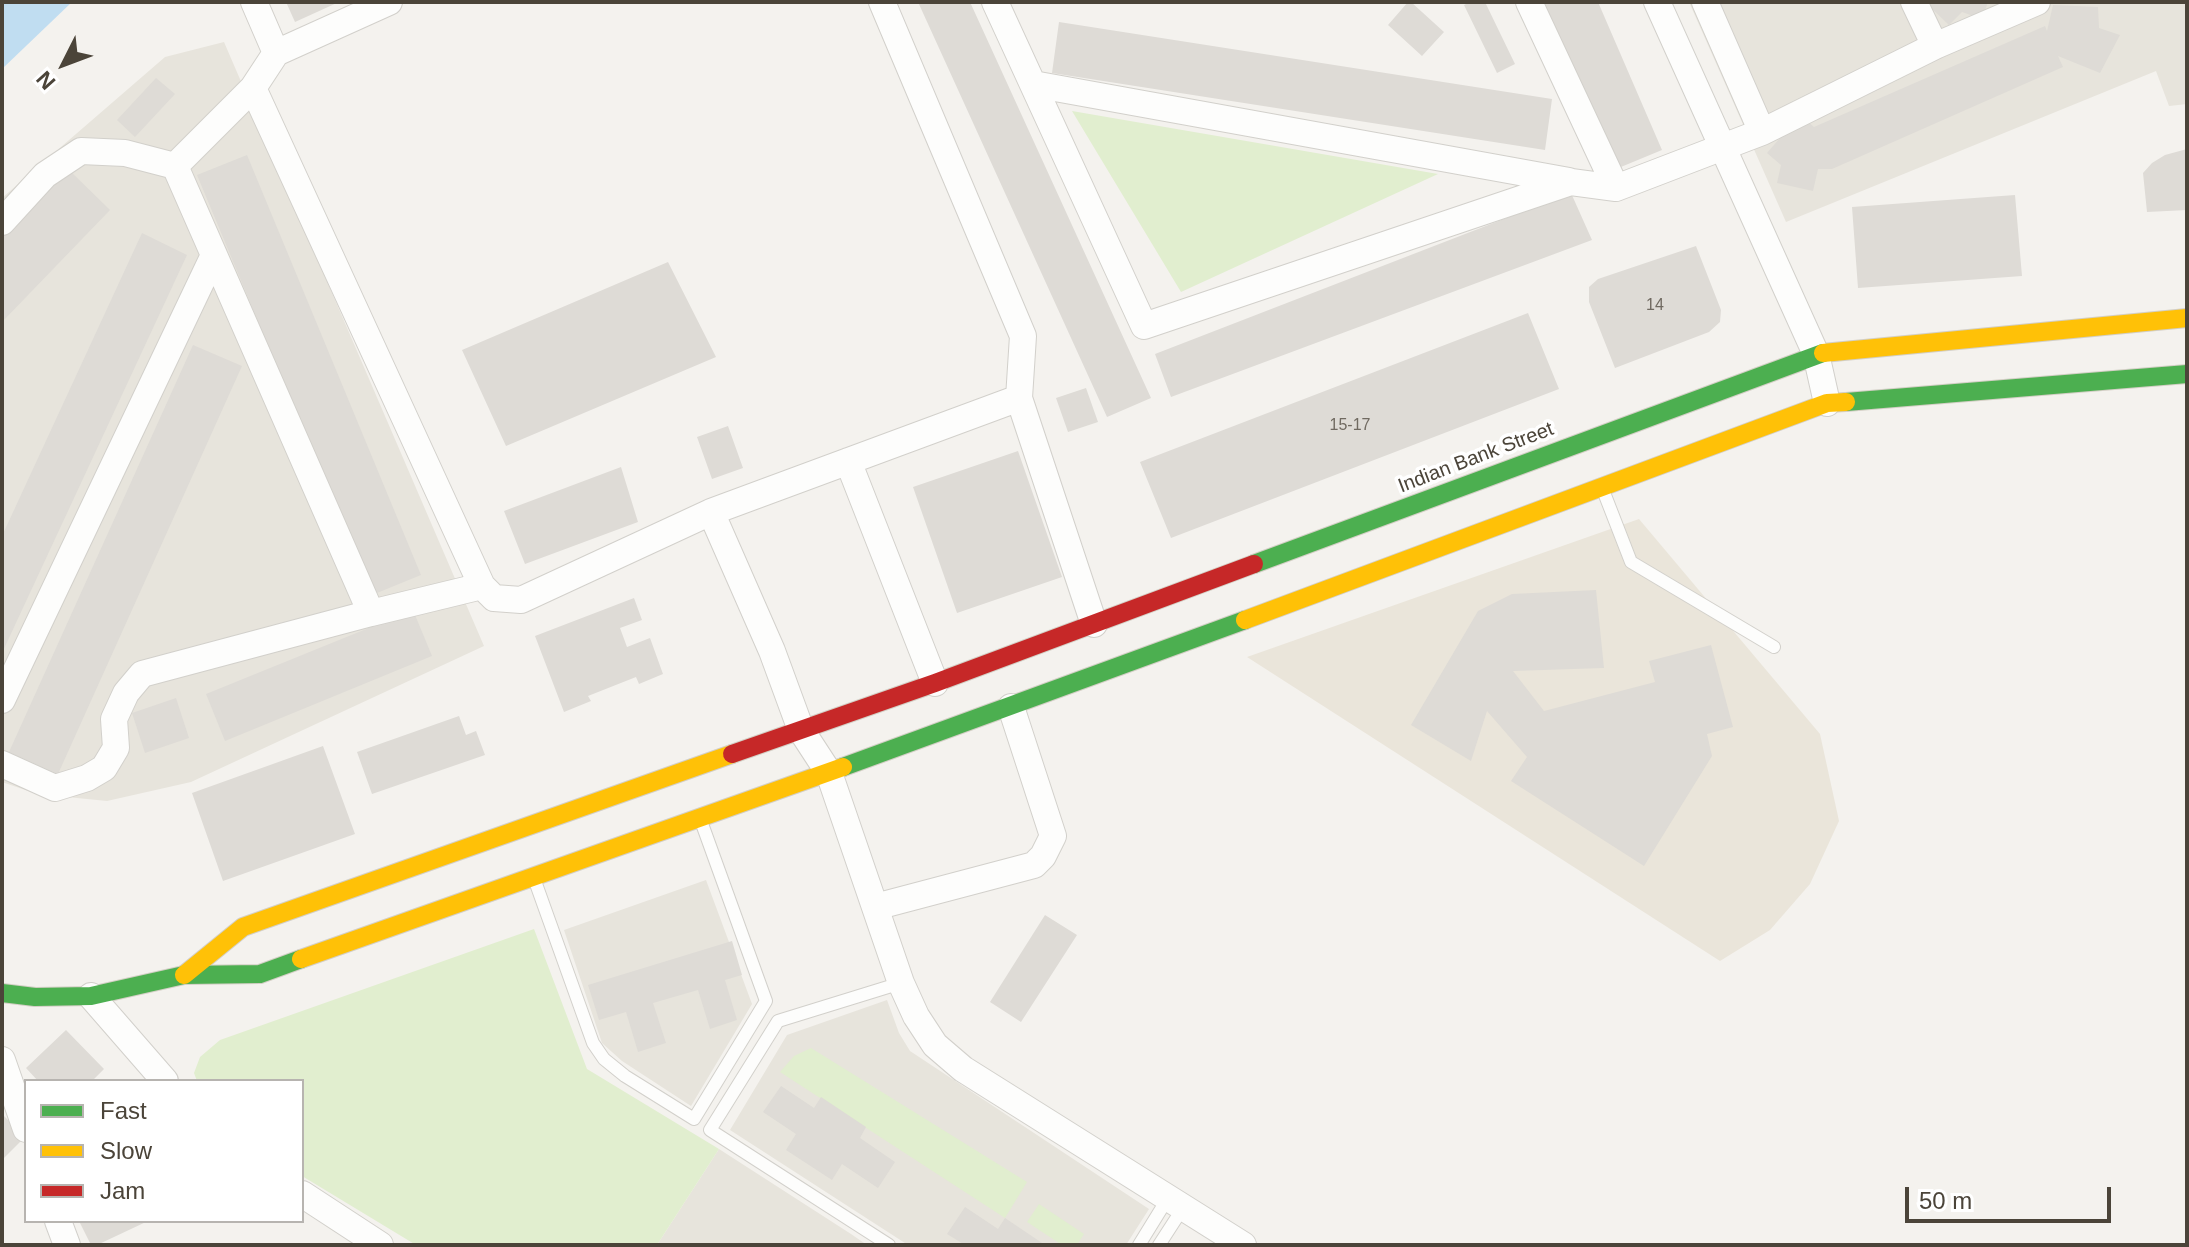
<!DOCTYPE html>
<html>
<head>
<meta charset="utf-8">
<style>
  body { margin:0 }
  #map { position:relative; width:2189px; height:1247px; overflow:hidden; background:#f4f2ee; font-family:Helvetica,sans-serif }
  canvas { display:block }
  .frame { position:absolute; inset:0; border:4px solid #4b4439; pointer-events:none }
  .legend { position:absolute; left:24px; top:1079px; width:280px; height:144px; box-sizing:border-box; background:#fff; border:2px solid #b7b4b0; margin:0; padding:10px 14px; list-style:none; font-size:24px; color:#4b4439 }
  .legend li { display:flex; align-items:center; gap:16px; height:40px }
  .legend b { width:40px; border:2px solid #b7b4b0 }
  .north { position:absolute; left:24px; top:24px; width:80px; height:80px; -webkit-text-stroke:6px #fff; paint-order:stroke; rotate:228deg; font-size:22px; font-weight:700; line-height:32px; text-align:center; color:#4b4439 }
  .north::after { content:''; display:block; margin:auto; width:28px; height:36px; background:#4b4439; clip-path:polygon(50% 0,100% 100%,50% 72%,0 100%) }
  .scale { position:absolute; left:1905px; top:1187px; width:206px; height:36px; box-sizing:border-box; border:4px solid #4b4439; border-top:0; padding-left:10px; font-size:24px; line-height:28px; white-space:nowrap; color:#4b4439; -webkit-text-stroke:6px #fff; paint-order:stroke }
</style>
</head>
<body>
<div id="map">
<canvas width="2189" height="1247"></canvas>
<div class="frame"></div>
<ul class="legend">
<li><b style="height:10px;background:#4caf50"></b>Fast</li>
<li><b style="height:10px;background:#ffc107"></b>Slow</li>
<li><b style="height:10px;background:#c62828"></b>Jam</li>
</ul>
<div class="north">N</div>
<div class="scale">50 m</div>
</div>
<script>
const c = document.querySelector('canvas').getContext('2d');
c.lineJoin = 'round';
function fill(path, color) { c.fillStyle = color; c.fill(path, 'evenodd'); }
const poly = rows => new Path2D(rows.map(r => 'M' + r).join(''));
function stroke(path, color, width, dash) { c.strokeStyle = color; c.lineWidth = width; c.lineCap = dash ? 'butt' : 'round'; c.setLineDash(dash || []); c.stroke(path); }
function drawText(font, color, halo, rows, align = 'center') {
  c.font = font + ' Helvetica,sans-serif'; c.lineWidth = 7; c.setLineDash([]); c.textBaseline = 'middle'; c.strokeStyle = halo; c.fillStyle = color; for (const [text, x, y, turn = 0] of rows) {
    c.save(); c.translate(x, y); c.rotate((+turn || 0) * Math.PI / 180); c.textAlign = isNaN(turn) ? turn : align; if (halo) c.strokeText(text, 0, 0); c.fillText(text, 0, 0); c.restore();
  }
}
const residential = poly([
  [1689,2,2187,2,2187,104,2169,106,2156,71,1786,222],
  [224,42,484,646,191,782,107,801,37,794,2,782,2,198,165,57],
  [706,880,752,1004,691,1106,622,1061,602,1043,564,930],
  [887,1000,899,1033,910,1051,1149,1209,1126,1245,908,1245,730,1130,787,1035],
  [719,1149,851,1234,867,1245,657,1245]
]);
const education = poly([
  [1639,519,1820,734,1839,821,1810,884,1770,930,1720,961,1247,657]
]);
const green = poly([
  [1072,111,1438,174,1181,292],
  [534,929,587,1069,719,1149,657,1245,416,1245,302,1176,302,1081,197,1081,194,1073,200,1057,220,1040],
  [811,1048,1027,1182,1005,1218,780,1072,794,1056],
  [1039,1204,1084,1234,1077,1245,1062,1245,1027,1222]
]);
const water = poly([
  [2,2,72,2,2,69]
]);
const building = poly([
  [286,2,339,2,295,22],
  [918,2,970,2,1151,398,1107,417],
  [1408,2,1411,2,1444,32,1422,56,1388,25],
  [1470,2,1485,2,1515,64,1497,73,1464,5],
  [1543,2,1598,2,1662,150,1616,169],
  [1925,2,1988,2,1982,19,1962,12,1949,25],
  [2053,5,2098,7,2099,28,2120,35,2100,73,2058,56,2063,67,1832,169,1818,169,1813,191,1777,183,1781,165,1767,153,1800,115,1814,127,2045,26,2047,31],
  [1059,22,1552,99,1545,150,1052,73],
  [156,78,175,94,135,137,117,120],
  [2187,149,2187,210,2147,212,2143,173,2152,163,2165,155],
  [247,155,421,575,372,595,197,175],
  [68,169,110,210,2,322,2,237],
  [1571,193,1592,240,1171,397,1155,354],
  [2015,195,2022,276,1858,288,1852,207],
  [142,233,187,255,2,653,2,536],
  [1696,246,1721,310,1720,322,1709,332,1615,368,1589,302,1589,287,1598,279],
  [668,262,716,357,506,446,462,350],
  [1528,313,1559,389,1171,538,1140,462],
  [193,345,242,366,58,774,9,752],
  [1086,388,1098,422,1068,432,1056,398],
  [728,426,743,468,712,479,697,437],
  [1018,451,1062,577,957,613,913,487],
  [621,467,638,522,525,564,504,511],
  [1596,590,1604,668,1513,671,1544,711,1655,682,1649,661,1711,645,1733,727,1707,734,1712,756,1644,866,1511,781,1527,757,1487,711,1471,761,1411,725,1478,611,1512,594],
  [634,598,642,620,620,628,627,647,650,638,663,674,639,684,636,677,588,696,591,701,564,712,535,636],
  [413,610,432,656,225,741,206,694],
  [176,698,189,738,145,753,132,713],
  [459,716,466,735,476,731,485,755,372,794,357,752],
  [323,746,355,834,223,881,192,793],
  [1045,915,1077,935,1021,1022,990,1002],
  [732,941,742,975,725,980,737,1020,710,1029,698,990,653,1003,666,1043,638,1052,626,1012,599,1020,588,985],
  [66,1030,104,1069,92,1081,38,1081,26,1068],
  [781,1086,814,1108,821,1097,866,1127,860,1138,895,1162,878,1188,842,1164,832,1180,786,1150,796,1134,763,1112],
  [2,1114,25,1137,2,1160],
  [965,1207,998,1229,1005,1218,1045,1245,965,1245,947,1234],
  [79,1221,148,1221,97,1245,91,1245]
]);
const lane = poly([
  [1603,490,1631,562,1774,647],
  [535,881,593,1043,604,1059,625,1076,694,1119,766,1001,701,821],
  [889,1245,710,1130,778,1021,901,983],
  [1139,1245,1168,1198],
  [1159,1245,1183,1208]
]);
const street = poly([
  [254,2,276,53],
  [882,2,1023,336,1019,398,1094,624],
  [995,2,1144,326,1571,182,1616,188,1529,2],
  [1657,2,1816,354,1827,403],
  [1705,2,1762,132],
  [1914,2,1935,46],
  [1033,84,1569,181],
  [253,88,482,586,494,598,521,600,711,512,1019,398],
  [175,166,371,613,482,586],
  [175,166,253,88,276,53,389,2],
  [1616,188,1762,132,1935,46,2037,2],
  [2,222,45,175,81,151,125,153,175,166],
  [848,461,935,683],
  [711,512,772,651,801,730,829,773,901,983,916,1016,935,1045,963,1069,1243,1245],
  [2,700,214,255],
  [2,764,55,788,87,778,104,768,116,748,114,719,126,693,142,674,371,613],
  [875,907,1034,865,1043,856,1053,836,1011,707],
  [91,996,165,1081],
  [2,1060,26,1129],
  [302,1194,380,1245],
  [58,1221,67,1245]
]);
const fast = poly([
  [1846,402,2187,374],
  [1254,564,1823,353],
  [843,767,1245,620],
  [2,993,35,997,91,996,184,975,260,974,301,959]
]);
const slow = poly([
  [1823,353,2187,318],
  [1245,620,1827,403,1846,402],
  [301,959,843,767],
  [184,975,243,927,732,754]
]);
const jam = poly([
  [732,754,935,683,1254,564]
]);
const numberNames = [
  ["14",1655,306],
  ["15-17",1350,426]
];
const streetNames = [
  ["Indian Bank Street",1476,458,-21]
];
fill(residential, '#e7e4dc');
fill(education, '#eae5da');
fill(green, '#e1eecf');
fill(water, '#c0ddf1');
fill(building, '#dedbd6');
stroke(lane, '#d2d0cb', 14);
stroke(street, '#d2d0cb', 28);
stroke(fast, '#d3cfc5', 20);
stroke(slow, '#d3cfc5', 20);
stroke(jam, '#d3cfc5', 20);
stroke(lane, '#fdfdfc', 12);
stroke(street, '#fdfdfc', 26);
stroke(fast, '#4caf50', 18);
stroke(slow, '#ffc107', 18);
stroke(jam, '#c62828', 18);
drawText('16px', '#706a61', null, numberNames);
drawText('20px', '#4b4439', '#fff', streetNames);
</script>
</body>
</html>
